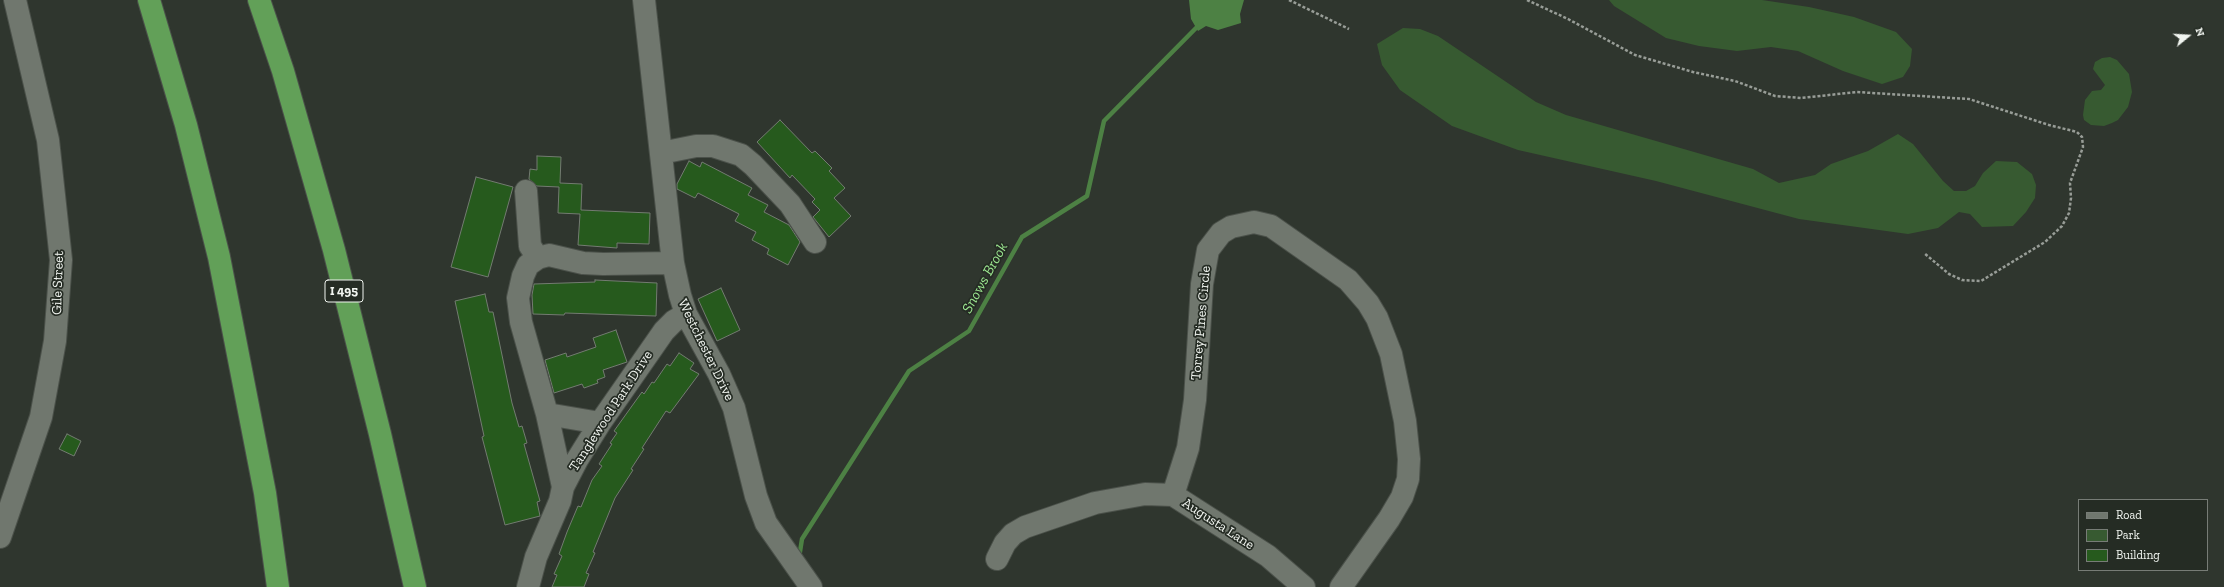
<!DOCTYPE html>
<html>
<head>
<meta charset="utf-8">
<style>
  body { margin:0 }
  #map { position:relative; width:2224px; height:587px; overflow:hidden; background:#2f362e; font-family:"Zilla Slab",serif }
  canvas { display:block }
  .legend { position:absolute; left:2078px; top:499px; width:130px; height:72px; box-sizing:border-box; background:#252c24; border:1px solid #777c76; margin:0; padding:5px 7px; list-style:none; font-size:12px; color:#f1f5f0 }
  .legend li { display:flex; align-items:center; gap:8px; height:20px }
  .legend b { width:20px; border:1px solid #777c76 }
  .north { position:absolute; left:2168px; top:16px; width:40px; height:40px; -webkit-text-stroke:3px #252c24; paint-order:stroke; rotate:72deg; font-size:11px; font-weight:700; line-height:16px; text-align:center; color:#f1f5f0 }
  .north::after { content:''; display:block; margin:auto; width:14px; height:18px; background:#f1f5f0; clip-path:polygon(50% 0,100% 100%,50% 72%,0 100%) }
</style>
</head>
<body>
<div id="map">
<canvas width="2224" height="587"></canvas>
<ul class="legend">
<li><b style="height:5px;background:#70776e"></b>Road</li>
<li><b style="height:11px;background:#375a31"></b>Park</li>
<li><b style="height:11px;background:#265a1d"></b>Building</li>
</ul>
<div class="north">N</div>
</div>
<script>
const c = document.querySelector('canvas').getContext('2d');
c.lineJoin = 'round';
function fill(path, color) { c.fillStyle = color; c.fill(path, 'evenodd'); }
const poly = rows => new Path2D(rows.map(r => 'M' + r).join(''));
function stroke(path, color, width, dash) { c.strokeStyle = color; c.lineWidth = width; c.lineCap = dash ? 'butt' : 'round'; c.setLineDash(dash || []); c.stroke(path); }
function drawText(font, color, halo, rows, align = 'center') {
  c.font = font + ' "Zilla Slab",serif'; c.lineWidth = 3.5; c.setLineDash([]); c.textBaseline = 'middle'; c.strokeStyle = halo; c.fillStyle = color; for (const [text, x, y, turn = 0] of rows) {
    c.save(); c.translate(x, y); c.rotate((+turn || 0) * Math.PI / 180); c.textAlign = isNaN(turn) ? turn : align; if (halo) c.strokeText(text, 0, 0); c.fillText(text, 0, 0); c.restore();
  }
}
const green = poly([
  [1609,0,1762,0,1809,7,1854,17,1896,32,1912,49,1910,66,1903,77,1882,84,1843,71,1798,51,1771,47,1737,51,1699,46,1666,38,1614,6],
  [1403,28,1420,29,1438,36,1536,102,1566,115,1753,169,1779,183,1815,175,1831,164,1868,151,1898,134,1913,144,1943,181,1954,191,1966,191,1975,186,1983,173,1996,161,2017,162,2032,174,2036,185,2035,198,2026,212,2013,226,1982,227,1970,214,1959,212,1938,228,1908,234,1799,219,1656,181,1518,150,1452,126,1400,90,1382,65,1377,44],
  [2110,57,2117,60,2129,74,2132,92,2128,107,2118,120,2112,123,2104,126,2091,125,2084,120,2083,115,2085,100,2092,91,2101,90,2105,85,2093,69,2095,62,2102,58]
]);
const water = poly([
  [1189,0,1244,0,1240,14,1241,23,1218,30,1206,26,1198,31,1191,19]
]);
const stream = poly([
  [799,558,802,539,909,371,969,331,1022,237,1087,196,1104,121,1199,25]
]);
const building = poly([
  [780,120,812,153,815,151,832,168,829,171,845,188,834,198,851,216,829,237,813,217,820,210,812,202,815,199,792,175,790,178,757,142,780,120],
  [537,156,561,157,560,183,582,184,581,210,650,213,649,244,617,243,617,248,578,245,580,214,558,213,559,187,537,186,529,179,530,169,537,170,537,156],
  [689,161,700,167,702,162,752,188,748,195,768,205,764,212,789,225,800,242,788,265,767,254,769,249,752,240,756,232,735,221,739,214,698,193,695,198,677,189,677,184,689,161],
  [476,177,513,187,488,277,451,267,476,177],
  [595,280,657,283,656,316,565,313,564,315,533,314,532,295,534,284,595,282,595,280],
  [721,288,740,330,717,341,698,299,721,288],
  [485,294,489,312,493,312,512,403,519,427,522,426,527,443,524,444,540,501,537,502,540,516,505,525,482,437,484,436,455,301,485,294],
  [616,330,627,362,603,370,605,377,597,380,598,383,584,388,582,384,554,393,545,360,566,353,567,357,596,347,593,338,616,330],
  [679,353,694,363,690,369,699,374,670,413,666,411,642,448,644,449,631,469,633,470,615,498,593,552,595,553,586,573,589,574,584,587,552,587,557,575,554,574,562,556,559,554,567,532,578,506,581,507,592,480,602,466,599,464,612,444,610,443,617,433,614,431,642,392,644,394,652,382,654,383,667,364,670,366,679,353],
  [67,434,81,441,74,456,59,449,67,434]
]);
const path = poly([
  [1289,0,1349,29],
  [1527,0,1568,19,1635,55,1693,72,1735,81,1775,96,1801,98,1857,92,1969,99,2049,125,2077,132,2082,137,2083,147,2070,183,2071,198,2069,213,2062,226,2045,242,1981,281,1962,280,1949,274,1924,253]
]);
const minor = poly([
  [644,0,673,263,680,295,686,314,719,374,734,408,756,496,766,523,811,587],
  [661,153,696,146,713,146,741,155,753,165,790,204,815,242],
  [526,191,530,246,538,258],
  [547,414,600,423],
  [563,487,547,414,521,322,518,298,523,276,528,265,538,258,549,255,583,263,603,264,673,263],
  [1173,495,1188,448,1195,400,1202,284,1208,250,1221,233,1231,227,1254,222,1271,226,1348,280,1368,303,1377,318,1391,354,1405,421,1409,459,1408,479,1402,497,1389,519,1341,587],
  [0,537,41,417,55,341,61,260,48,140,15,0],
  [997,559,1005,543,1013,534,1025,527,1095,503,1145,494,1173,495,1268,556,1304,587],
  [528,587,536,557,560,501,563,487,577,460,600,423,664,331,674,321,686,314]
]);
const highway = poly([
  [149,0,186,125,219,257,265,493,278,587],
  [259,0,283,71,334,250,380,434,415,587]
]);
const shields = [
  [344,291,38]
];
const shieldNames = [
  ["I 495",344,291]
];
const streetNames = [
  ["Gile Street",58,283,-88],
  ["Torrey Pines Circle",1201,323,-85],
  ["Westchester Drive",706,350,64],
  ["Tanglewood Park Drive",611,411,-57],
  ["Augusta Lane",1218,524,33]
];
const waterNames = [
  ["Snows Brook",985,278,-61]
];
fill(green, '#375a31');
fill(water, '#4d8144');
stroke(stream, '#4d8144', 4.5);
fill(building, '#265a1d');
stroke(building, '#737b71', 1);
stroke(minor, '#4b514a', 24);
stroke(highway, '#4b514a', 24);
stroke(path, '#989d97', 2.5, [3, 2]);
stroke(minor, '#70776e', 22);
stroke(highway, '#62a058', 22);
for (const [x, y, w] of shields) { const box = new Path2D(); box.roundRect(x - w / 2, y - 11, w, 22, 3); c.fillStyle = '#252c24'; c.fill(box); stroke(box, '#f1f5f0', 1); }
drawText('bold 13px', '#f1f5f0', null, shieldNames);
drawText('14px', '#f1f5f0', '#252c24', streetNames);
drawText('italic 15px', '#9ce690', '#252c24', waterNames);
</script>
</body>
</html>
